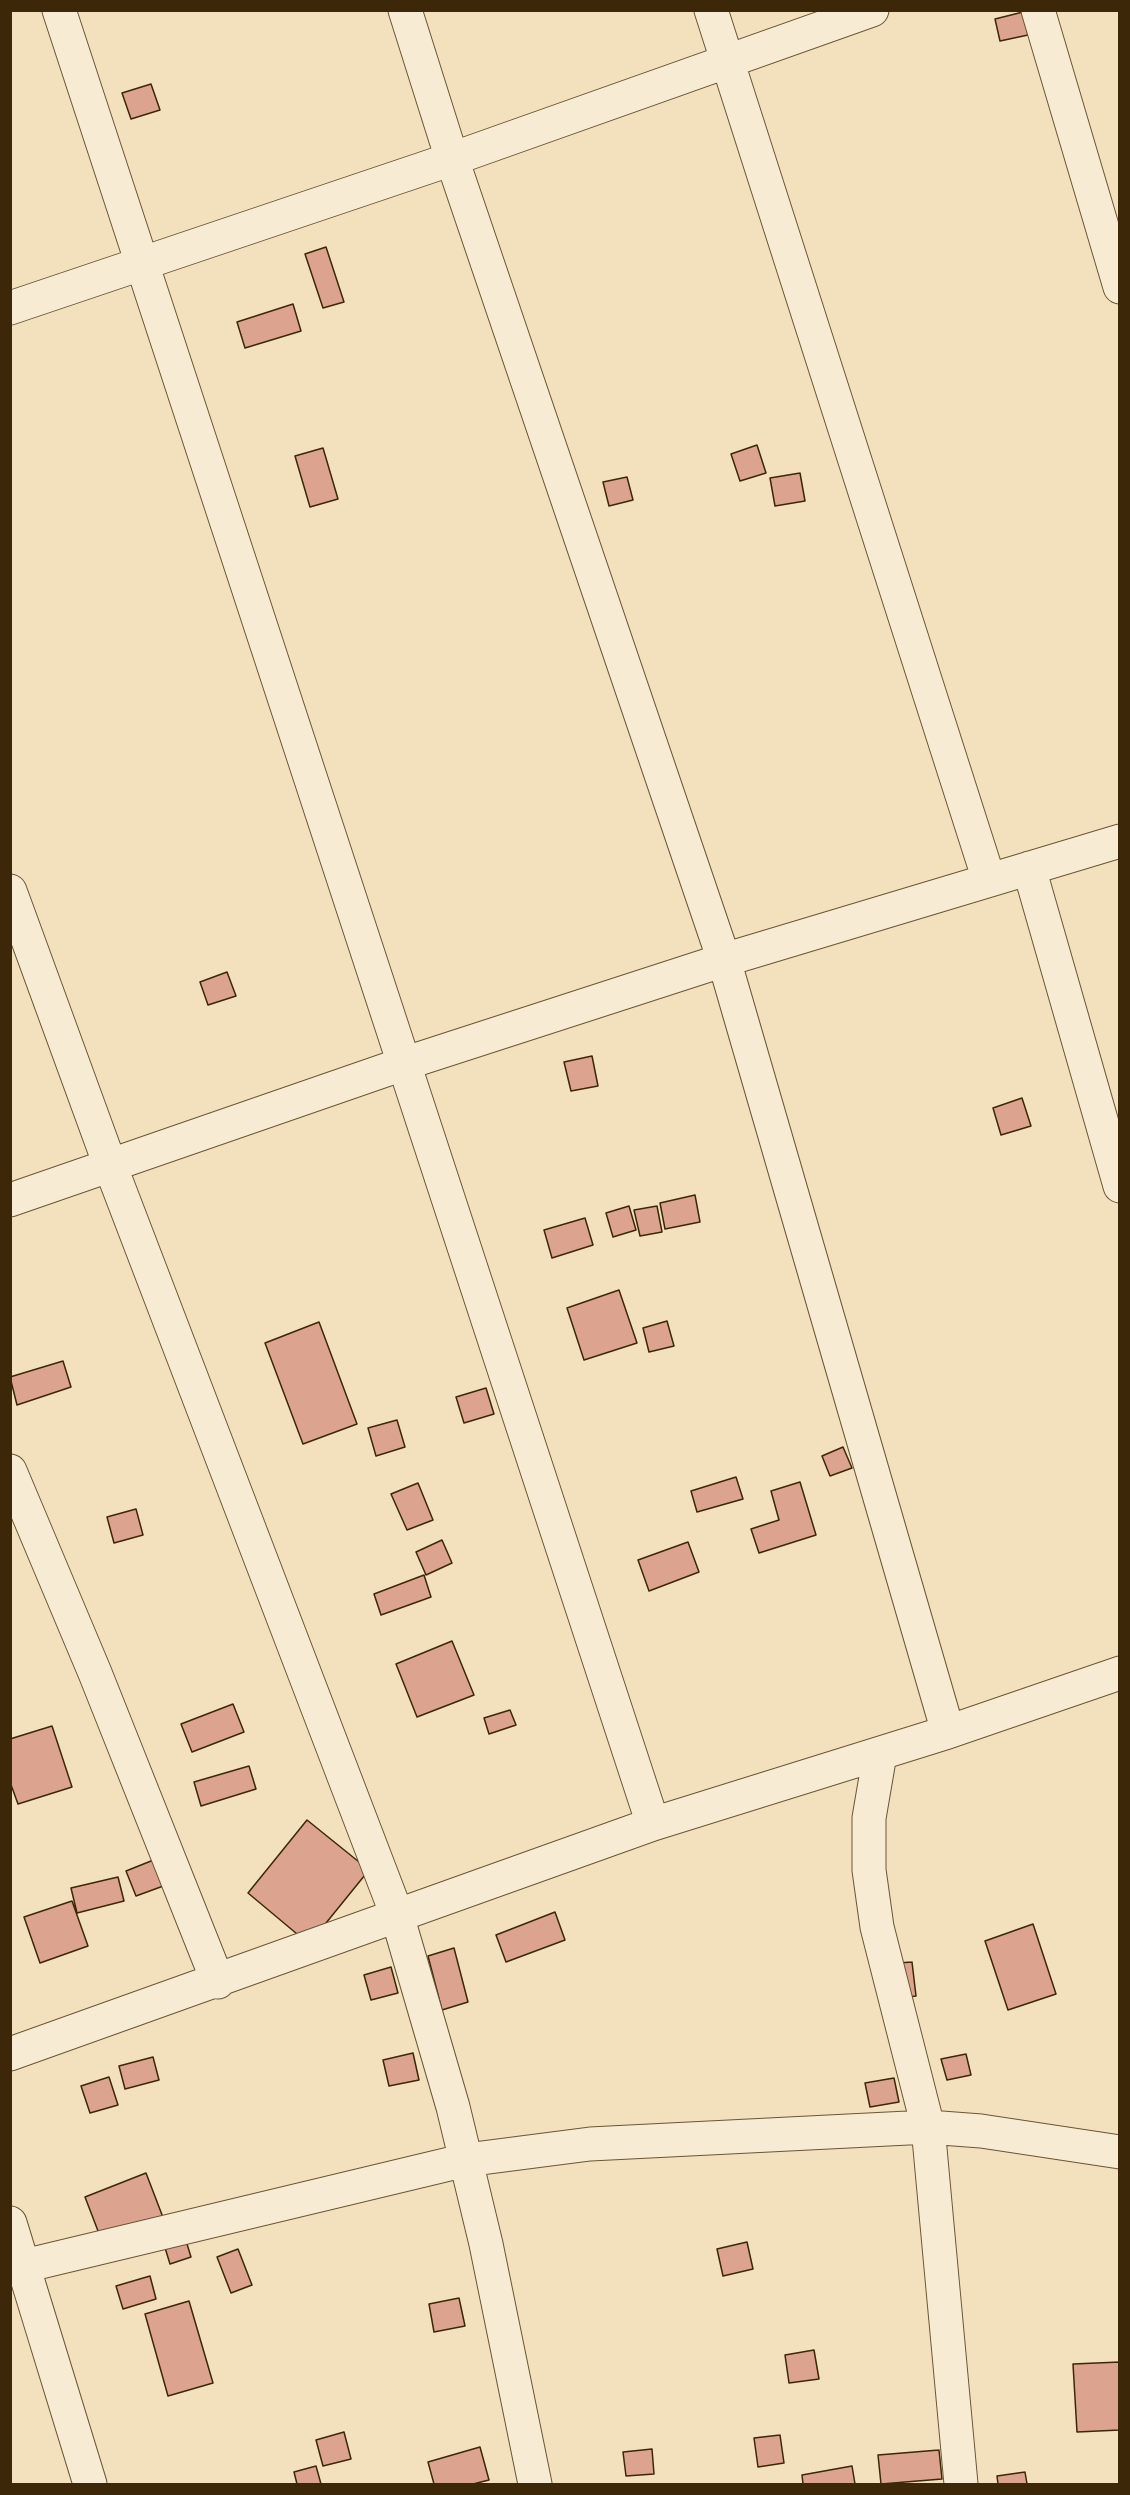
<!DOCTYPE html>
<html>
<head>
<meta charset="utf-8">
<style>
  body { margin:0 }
  #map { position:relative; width:1130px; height:2495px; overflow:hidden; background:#f2e1bc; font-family:"IM FELL DW Pica",serif }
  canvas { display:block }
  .frame { position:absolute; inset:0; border:12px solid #3c2709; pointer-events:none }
</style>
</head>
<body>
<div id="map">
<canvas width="1130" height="2495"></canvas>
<div class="frame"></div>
</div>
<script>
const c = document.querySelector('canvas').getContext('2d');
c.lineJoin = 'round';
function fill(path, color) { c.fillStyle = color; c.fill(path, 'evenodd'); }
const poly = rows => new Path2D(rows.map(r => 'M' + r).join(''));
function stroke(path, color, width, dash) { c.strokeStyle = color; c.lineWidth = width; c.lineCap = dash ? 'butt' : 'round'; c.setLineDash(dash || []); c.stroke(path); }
const building = poly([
  [1023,12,1028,35,1000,41,995,19,1023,12],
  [151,84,160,110,131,119,122,93,151,84],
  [326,247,344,302,323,308,305,254,326,247],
  [293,304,301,331,245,348,237,322,293,304],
  [757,445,766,473,740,481,731,454,757,445],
  [323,448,338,499,310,507,295,456,323,448],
  [800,473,805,501,775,506,770,478,800,473],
  [627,477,633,500,609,506,603,482,627,477],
  [227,972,236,996,208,1005,200,982,227,972],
  [592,1056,598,1086,571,1091,564,1062,592,1056],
  [1022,1098,1031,1126,1001,1135,993,1108,1022,1098],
  [695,1195,700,1222,665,1229,660,1203,695,1195],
  [629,1206,636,1230,613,1237,606,1213,629,1206],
  [657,1206,662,1232,640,1236,634,1210,657,1206],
  [585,1218,593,1245,552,1258,544,1230,585,1218],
  [619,1290,637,1343,584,1360,567,1308,619,1290],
  [667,1321,674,1346,649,1352,643,1328,667,1321],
  [319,1322,357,1424,303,1444,265,1343,319,1322],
  [63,1361,71,1387,17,1405,10,1377,63,1361],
  [486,1388,494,1414,464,1423,456,1397,486,1388],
  [397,1420,405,1447,376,1456,368,1428,397,1420],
  [843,1447,852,1468,830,1476,822,1456,843,1447],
  [736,1477,743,1499,697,1512,691,1491,736,1477],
  [800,1482,816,1535,759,1553,751,1529,779,1520,771,1491,800,1482],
  [418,1483,433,1520,407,1530,391,1494,418,1483],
  [136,1509,143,1535,114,1543,107,1517,136,1509],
  [442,1540,452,1563,426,1575,416,1552,442,1540],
  [688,1542,699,1572,649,1591,638,1560,688,1542],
  [424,1575,431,1597,381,1615,374,1594,424,1575],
  [452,1641,474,1695,417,1717,396,1664,452,1641],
  [233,1704,244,1732,192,1752,181,1724,233,1704],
  [510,1710,516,1725,489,1734,484,1718,510,1710],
  [52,1726,72,1787,18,1804,10,1782,10,1739,52,1726],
  [249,1766,256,1789,201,1806,194,1782,249,1766],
  [307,1820,369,1870,309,1944,248,1893,307,1820],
  [156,1859,166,1885,136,1896,126,1871,156,1859],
  [118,1877,124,1901,77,1913,71,1888,118,1877],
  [72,1901,88,1946,40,1963,24,1917,72,1901],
  [555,1912,565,1940,506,1962,496,1935,555,1912],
  [1033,1924,1056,1994,1008,2010,985,1941,1033,1924],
  [454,1948,468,2002,442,2010,428,1956,454,1948],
  [912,1962,916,1996,901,1998,897,1963,912,1962],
  [391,1967,398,1993,371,2000,364,1975,391,1967],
  [413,2053,419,2080,389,2086,383,2060,413,2053],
  [966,2054,971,2075,947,2080,941,2059,966,2054],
  [153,2057,159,2080,125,2089,119,2066,153,2057],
  [109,2077,118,2105,90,2113,81,2086,109,2077],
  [894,2078,899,2102,870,2107,865,2083,894,2078],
  [146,2173,164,2220,103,2244,85,2197,146,2173],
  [183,2231,191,2257,170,2264,162,2238,183,2231],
  [747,2242,753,2269,723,2276,717,2249,747,2242],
  [238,2249,252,2285,231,2293,217,2257,238,2249],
  [150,2276,156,2299,123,2309,116,2286,150,2276],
  [459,2298,465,2326,434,2332,429,2304,459,2298],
  [189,2301,213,2383,168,2396,145,2314,189,2301],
  [814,2350,819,2379,789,2383,785,2355,814,2350],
  [1120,2362,1120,2430,1077,2432,1073,2364,1120,2362],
  [344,2432,351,2459,323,2466,316,2440,344,2432],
  [780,2435,784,2463,758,2467,754,2438,780,2435],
  [480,2447,489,2480,473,2484,434,2484,428,2462,480,2447],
  [652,2449,654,2474,626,2476,623,2452,652,2449],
  [939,2450,942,2479,881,2484,878,2455,939,2450],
  [316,2466,321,2484,297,2484,294,2472,316,2466],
  [852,2466,855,2484,803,2484,802,2475,852,2466],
  [1025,2472,1027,2484,998,2484,997,2476,1025,2472]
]);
const minor = poly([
  [59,10,653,1824],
  [405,10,452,159,724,960,948,1732],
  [711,10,989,880],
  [1038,10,1120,287],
  [10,308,452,159,872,10],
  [1029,868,1120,1186],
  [10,891,110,1165,397,1915,453,2107,486,2244,535,2484],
  [10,1200,403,1064,724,960,1120,841],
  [10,1471,95,1673,218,1982],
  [880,1754,869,1818,869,1870,877,1927,928,2127,961,2484],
  [10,2054,653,1824,948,1732,1120,1673],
  [10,2223,90,2484],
  [24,2266,466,2160,590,2144,928,2127,981,2131,1120,2152]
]);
fill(building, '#dca48e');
stroke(building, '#3c2709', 1.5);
stroke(minor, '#6a5636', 35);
stroke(minor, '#f7ecd3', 33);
</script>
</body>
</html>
